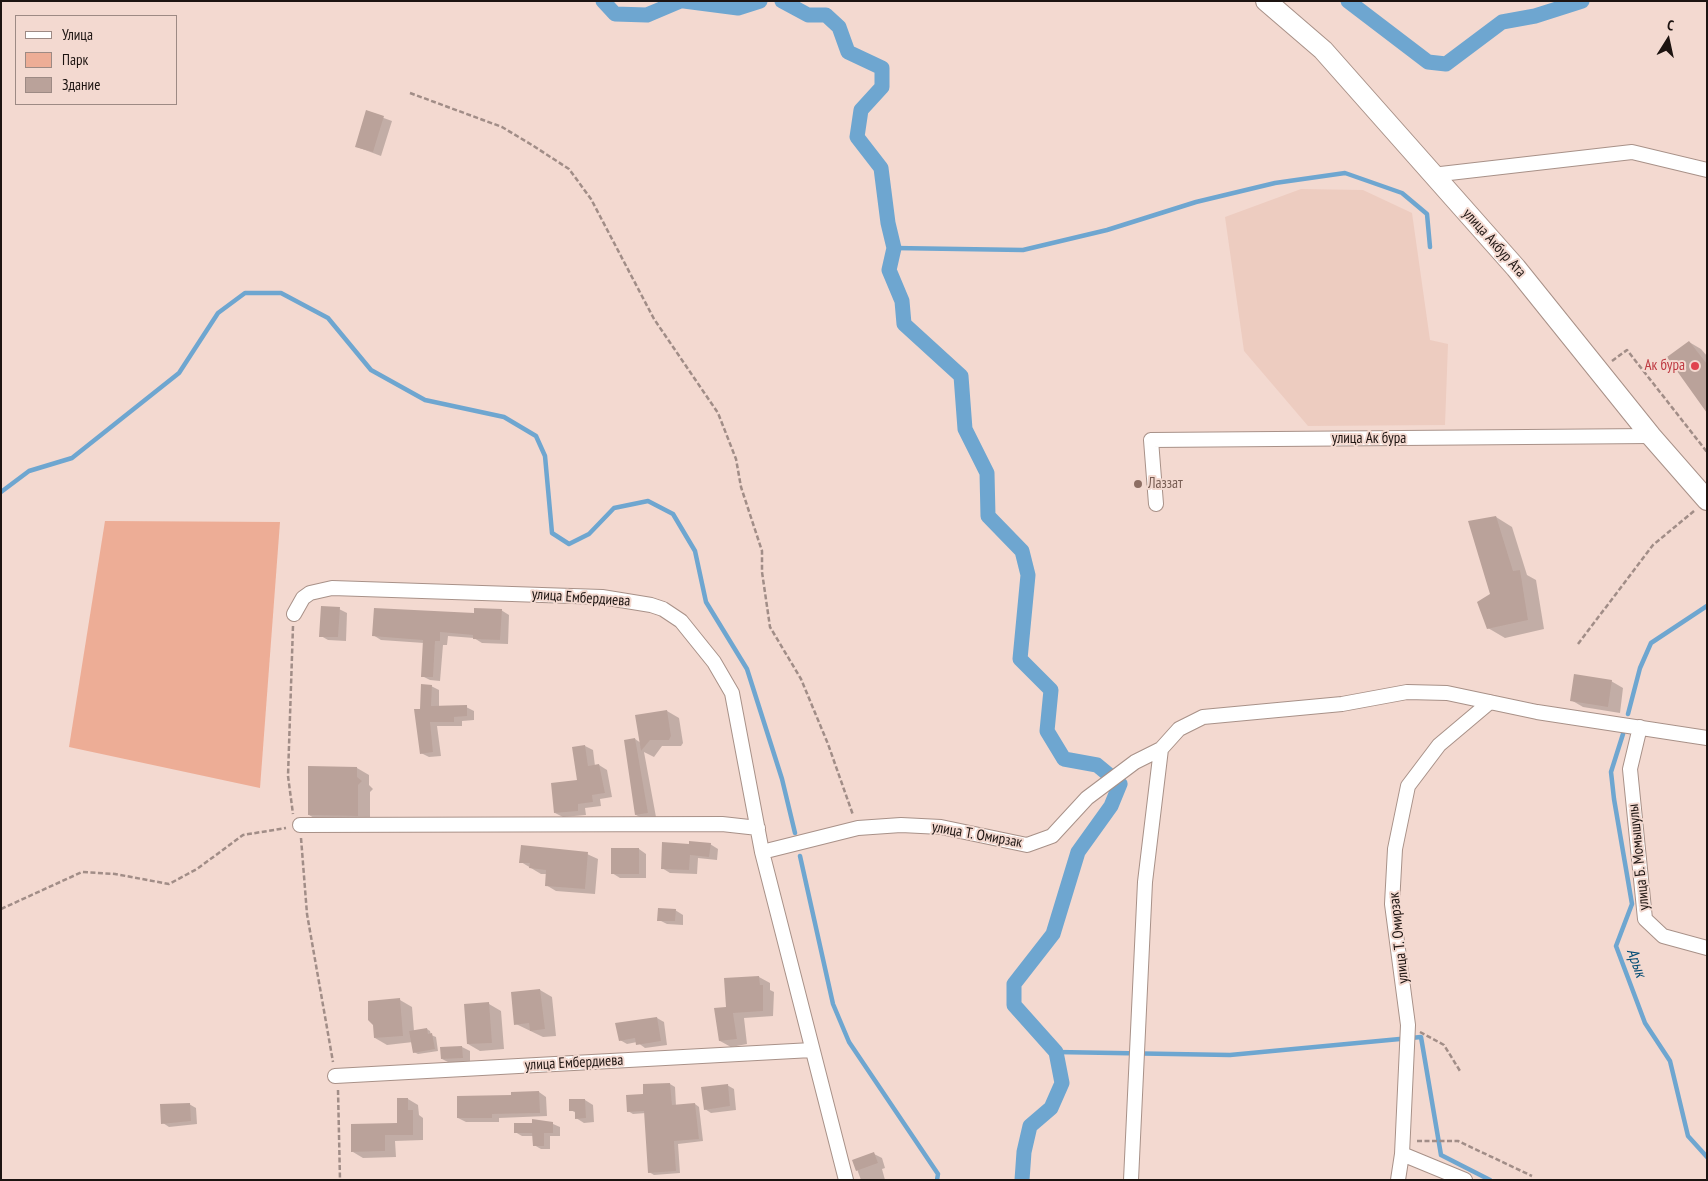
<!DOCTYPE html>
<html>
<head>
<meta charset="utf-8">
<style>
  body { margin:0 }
  #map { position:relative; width:1708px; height:1181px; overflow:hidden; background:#f3d9d0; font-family:"PT Sans Narrow",sans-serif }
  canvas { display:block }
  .frame { position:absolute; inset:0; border:2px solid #1d1411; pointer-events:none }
  .legend { position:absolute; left:15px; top:15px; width:162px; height:90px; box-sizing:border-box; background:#f3d9d0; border:1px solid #9d8a84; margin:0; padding:6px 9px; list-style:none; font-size:15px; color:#1d1411 }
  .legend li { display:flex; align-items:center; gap:10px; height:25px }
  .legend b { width:25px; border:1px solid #9d8a84 }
  .north { position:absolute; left:1643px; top:15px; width:50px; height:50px; -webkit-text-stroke:4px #f3d9d0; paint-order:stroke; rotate:10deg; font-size:14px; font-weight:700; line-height:20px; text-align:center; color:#1d1411 }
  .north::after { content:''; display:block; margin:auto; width:18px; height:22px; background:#1d1411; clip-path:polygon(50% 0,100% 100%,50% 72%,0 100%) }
</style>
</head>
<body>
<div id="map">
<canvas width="1708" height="1181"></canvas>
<div class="frame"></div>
<ul class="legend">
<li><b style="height:6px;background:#fff"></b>Улица</li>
<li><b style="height:14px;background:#edad96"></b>Парк</li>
<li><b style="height:14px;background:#baa29a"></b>Здание</li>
</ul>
<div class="north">С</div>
</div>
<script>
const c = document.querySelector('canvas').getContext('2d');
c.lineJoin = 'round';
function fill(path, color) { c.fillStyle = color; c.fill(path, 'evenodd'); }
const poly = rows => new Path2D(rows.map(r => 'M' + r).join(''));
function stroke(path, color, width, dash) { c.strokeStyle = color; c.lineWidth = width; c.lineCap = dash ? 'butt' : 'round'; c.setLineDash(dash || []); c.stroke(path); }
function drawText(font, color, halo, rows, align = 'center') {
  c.font = font + ' "PT Sans Narrow",sans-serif'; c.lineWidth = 4; c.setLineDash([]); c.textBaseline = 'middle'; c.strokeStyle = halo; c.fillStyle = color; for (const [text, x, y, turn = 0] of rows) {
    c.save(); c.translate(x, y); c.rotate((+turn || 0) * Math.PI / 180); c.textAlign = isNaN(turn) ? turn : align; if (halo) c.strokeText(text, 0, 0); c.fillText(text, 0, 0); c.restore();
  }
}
const built = poly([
  [1301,189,1363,190,1412,213,1430,340,1448,344,1445,425,1308,426,1244,351,1225,217]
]);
const green = poly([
  [105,521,280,522,260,788,69,747]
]);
const shadow = poly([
  [367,112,392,121,381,156,357,147],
  [1689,342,1701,349,1707,356,1707,408],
  [1496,517,1512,527,1527,575,1536,580,1544,629,1505,638,1488,628],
  [339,609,347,613,346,641,328,640,321,636],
  [501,610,509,615,508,644,482,643,474,638,448,636,447,645,443,645,440,681,430,680,422,676,424,643,381,640,373,635],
  [1611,681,1623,688,1620,713,1583,707,1571,700],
  [431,686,439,690,439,707,466,707,474,711,474,720,462,721,462,726,437,726,441,756,429,757,421,753,421,710],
  [667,711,679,718,683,743,681,746,662,746,654,757,644,752,656,817,644,819,636,815,635,739,641,743],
  [585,746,593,750,595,766,599,765,607,770,612,797,600,799,601,806,585,808,586,815,563,817,555,813,578,781],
  [357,768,369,775,369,785,373,789,370,792,370,822,321,822,309,815],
  [710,844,718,849,717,860,698,858,697,874,670,873,662,868],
  [522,846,587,854,598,859,595,894,556,891,546,885,547,874,541,874,521,862],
  [639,849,646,854,646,878,620,878,612,873],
  [675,910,683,915,683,925,667,924,659,920],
  [759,977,770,983,770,990,774,992,773,1016,744,1018,747,1044,731,1047,720,1041,727,1008],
  [540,990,552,997,556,1036,543,1037,516,1024],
  [400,1000,412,1007,414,1031,427,1029,430,1031,431,1035,436,1037,438,1051,418,1054,414,1052,413,1042,387,1045,375,1038],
  [489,1004,501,1011,504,1049,480,1051,468,1044],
  [657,1018,664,1022,667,1045,645,1048,637,1042,627,1044,620,1040],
  [462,1047,470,1051,470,1062,450,1063,442,1059],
  [670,1084,675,1087,676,1106,695,1104,699,1107,703,1141,678,1144,680,1173,654,1175,649,1172,646,1113,633,1114,628,1111,645,1095],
  [727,1085,734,1089,736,1110,711,1113,705,1109],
  [539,1092,546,1097,547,1116,499,1118,499,1122,466,1122,458,1118,512,1096],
  [408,1099,418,1105,419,1115,423,1118,423,1140,395,1141,396,1157,363,1158,353,1152,398,1124],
  [585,1100,593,1105,594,1122,584,1123,576,1118,576,1113,571,1110],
  [189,1104,196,1108,197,1124,169,1127,163,1123],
  [553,1124,560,1127,560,1136,550,1136,550,1149,541,1149,534,1145,534,1136,522,1136,515,1132],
  [874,1154,882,1158,885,1168,882,1169,885,1180,861,1180,854,1161]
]);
const stream = poly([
  [894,248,1023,250,1107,230,1196,202,1275,183,1345,173,1402,193,1427,214,1430,247],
  [1,492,29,471,72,458,179,373,218,313,245,293,281,293,328,318,371,370,425,400,504,417,536,436,545,456,552,533,569,544,589,534,614,508,648,501,673,514,695,551,706,602,747,669,782,779,795,833],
  [1628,714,1640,668,1651,643,1707,606],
  [1623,734,1611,772,1614,799,1632,904,1616,946,1645,1023,1670,1061,1688,1136,1707,1157],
  [800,856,833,1004,849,1042,938,1174,937,1180],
  [1056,1052,1230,1055,1421,1037,1441,1155,1490,1180]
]);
const canal = poly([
  [603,1,615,14,647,15,680,1],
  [684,1,738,8,760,1],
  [782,1,808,15,826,15,839,27,848,52,882,68,882,87,861,110,857,137,881,168,888,223,894,248,889,270,902,301,904,324,961,376,965,429,987,473,988,516,1022,551,1028,575,1020,659,1051,690,1047,731,1064,759,1097,765,1120,784,1111,806,1078,852,1053,934,1014,984,1014,1005,1056,1052,1062,1083,1051,1108,1030,1126,1024,1152,1022,1180],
  [1348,1,1428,62,1446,64,1502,22,1535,16,1582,1]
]);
const building = poly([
  [366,110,384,116,373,152,355,147],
  [1689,341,1707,364,1707,413,1667,357],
  [1496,516,1513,571,1520,570,1528,620,1487,629,1477,602,1490,594,1468,521],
  [321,606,340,607,338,637,319,637],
  [374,608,474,613,474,608,502,609,500,640,473,639,473,635,440,632,440,641,435,641,433,677,421,677,423,640,372,636],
  [1574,674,1612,680,1608,707,1570,701],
  [421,684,432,685,431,706,467,705,467,716,454,717,454,722,430,722,433,752,420,754,414,709,420,709],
  [667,710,671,736,669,740,650,740,641,751,635,715],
  [635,738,648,813,635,815,624,740],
  [585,745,588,766,599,764,605,793,592,795,593,802,578,804,578,811,554,813,551,783,577,780,572,747],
  [308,766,357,767,357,777,362,781,358,785,358,816,308,815],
  [689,841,711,843,709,857,690,855,689,870,661,869,662,842,689,844],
  [521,845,588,852,585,889,545,886,546,870,529,868,530,863,519,863],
  [611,848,639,848,639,874,611,874],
  [658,908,676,909,675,921,657,921],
  [759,976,760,985,763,985,763,1011,733,1013,737,1039,719,1041,714,1008,726,1007,724,978],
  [540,989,545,1029,530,1031,529,1023,514,1025,511,992],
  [400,998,403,1036,374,1038,373,1025,368,1020,368,1001],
  [489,1002,492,1043,467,1044,464,1004],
  [657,1017,661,1041,636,1045,635,1038,619,1041,615,1023],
  [427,1028,428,1034,432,1033,435,1049,413,1053,409,1031],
  [462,1046,463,1058,441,1059,440,1047],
  [670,1083,672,1105,695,1103,699,1139,674,1141,676,1171,648,1173,644,1111,627,1112,626,1095,643,1094,643,1084],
  [728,1084,730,1106,704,1110,701,1087],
  [539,1091,540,1113,492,1114,492,1118,457,1118,457,1096,511,1095,511,1092],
  [397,1098,408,1098,408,1110,413,1110,413,1135,385,1135,385,1151,351,1152,351,1124,397,1123],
  [569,1099,585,1099,586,1118,575,1119,575,1111,569,1111],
  [190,1103,191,1121,161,1124,160,1104],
  [532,1119,553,1122,553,1133,544,1133,544,1146,533,1146,532,1133,514,1133,514,1123,532,1123],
  [874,1152,878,1163,856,1171,852,1160]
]);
const path = poly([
  [410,93,502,127,532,145,569,169,591,199,654,319,718,413,736,459,741,487,762,551,762,572,770,627,801,679,828,744,853,815],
  [1612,361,1627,350,1707,452],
  [293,626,288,776,293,814],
  [1578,644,1653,545,1694,511],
  [301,838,307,914,333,1062],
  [1,909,82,872,115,874,169,884,197,869,243,835,286,828],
  [1420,1032,1444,1045,1460,1071],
  [338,1090,340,1180],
  [1417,1141,1458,1141,1532,1176]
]);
const minor = poly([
  [1432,175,1632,152,1707,170],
  [1156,504,1151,440,1651,436],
  [294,614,303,598,310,593,332,588,602,597,651,605,663,609,681,621,714,662,732,693,762,852,846,1180],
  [1640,727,1630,769,1645,919,1663,936,1707,948],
  [300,825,722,824,758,828],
  [762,852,858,828,901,825,941,827,1027,845,1052,836,1087,798,1135,762,1161,749,1179,729,1203,717,1342,704,1407,692,1447,693,1537,712,1707,738],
  [335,1076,812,1050],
  [1402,1154,1465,1180],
  [1131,1180,1145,882,1161,749],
  [1398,1180,1402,1154,1408,1025,1392,904,1395,849,1408,786,1439,745,1490,702]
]);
const secondary = poly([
  [1266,1,1323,50,1516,268,1651,436,1707,500]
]);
const markers = [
  [1695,366,5,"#e0444e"],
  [1138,484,5,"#8d6e63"]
];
const streetNames = [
  ["улица Акбур Ата",1494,243,48],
  ["улица Ак бура",1369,439],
  ["улица Ембердиева",581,598,4],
  ["улица Т. Омирзак",977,835,10],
  ["улица Б. Момышулы",1639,857,-96],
  ["улица Т. Омирзак",1399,938,-96],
  ["улица Ембердиева",574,1063,-3]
];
const healthNames = [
  ["Ак бура",1685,366]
];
const educationNames = [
  ["Лаззат",1148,484]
];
const waterNames = [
  ["Арык",1636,963,70]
];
fill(built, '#edccc0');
fill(green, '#edad96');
fill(shadow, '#0003');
stroke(stream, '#6ea6d0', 4.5);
stroke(canal, '#6ea6d0', 15);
fill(building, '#baa29a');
stroke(minor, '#a89188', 16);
stroke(secondary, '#a89188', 22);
stroke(path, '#a18d87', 2.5, [5, 2.5]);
stroke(minor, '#fff', 14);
stroke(secondary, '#fff', 20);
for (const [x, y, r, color] of markers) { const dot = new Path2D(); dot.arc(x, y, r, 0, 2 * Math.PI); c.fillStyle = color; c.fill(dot); stroke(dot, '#f3d9d0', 2); }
drawText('15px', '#1d1411', '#f3d9d0', streetNames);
drawText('15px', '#be3a42', '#f3d9d0', healthNames, 'right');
drawText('15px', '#785e54', '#f3d9d0', educationNames, 'left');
drawText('italic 16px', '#044d75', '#f3d9d0', waterNames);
</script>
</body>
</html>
